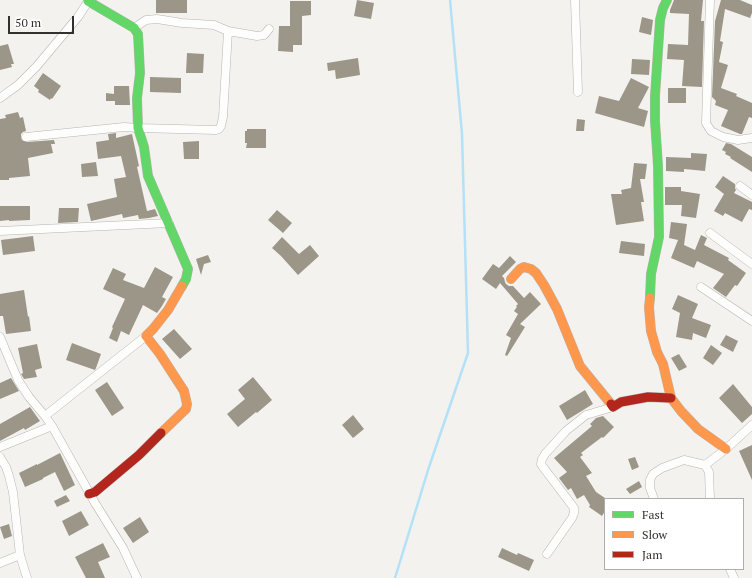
<!DOCTYPE html>
<html>
<head>
<meta charset="utf-8">
<style>
  body { margin:0 }
  #map { position:relative; width:752px; height:578px; overflow:hidden; background:#f4f2ee; font-family:"PT Serif",serif }
  canvas { display:block }
  .legend { position:absolute; left:604px; top:498px; width:140px; height:72px; box-sizing:border-box; background:#fff; border:1px solid #adadab; margin:0; padding:5px 7px; list-style:none; font-size:12px; color:#33312e }
  .legend li { display:flex; align-items:center; gap:8px; height:20px }
  .legend b { width:20px; border:1px solid #adadab }
  .scale { position:absolute; left:8px; top:16px; width:66px; height:18px; box-sizing:border-box; border:2px solid #33312e; border-top:0; padding-left:5px; font-size:12px; line-height:14px; white-space:nowrap; color:#33312e; -webkit-text-stroke:3px #fff; paint-order:stroke }
</style>
</head>
<body>
<div id="map">
<canvas width="752" height="578"></canvas>
<ul class="legend">
<li><b style="height:5px;background:#63d668"></b>Fast</li>
<li><b style="height:5px;background:#ff974d"></b>Slow</li>
<li><b style="height:5px;background:#b3261e"></b>Jam</li>
</ul>
<div class="scale">50 m</div>
</div>
<script>
const c = document.querySelector('canvas').getContext('2d');
c.lineJoin = 'round';
const poly = rows => new Path2D(rows.map(r => 'M' + r).join(''));
function stroke(path, color, width, dash) { c.strokeStyle = color; c.lineWidth = width; c.lineCap = dash ? 'butt' : 'round'; c.setLineDash(dash || []); c.stroke(path); }
function fill(path, color) { c.fillStyle = color; c.fill(path, 'evenodd'); }
const stream = poly([
  [395,578,429,467,468,353,462,134,450,0]
]);
const building = poly([
  [156,0,187,0,187,13,156,13],
  [357,0,374,3,371,19,354,16],
  [674,0,703,0,701,21,704,21,702,87,682,86,684,60,667,59,668,44,688,45,689,14,670,13,670,10],
  [721,0,740,0,752,5,752,13,750,18,725,9,720,41,723,42,719,62,728,65,721,88,737,94,736,96,752,103,752,118,749,117,742,134,740,134,721,126,728,110,715,105,716,101,712,97,715,21],
  [290,1,311,1,311,15,302,16,302,45,293,45,293,52,278,51,279,26,290,26],
  [642,17,653,20,652,28,651,35,639,32],
  [8,44,14,64,11,64,12,67,0,70,0,46],
  [187,53,204,54,203,73,186,73],
  [358,58,360,75,336,79,335,70,328,71,327,63],
  [632,59,650,60,649,75,631,74],
  [43,73,61,86,52,99,51,98,50,100,38,92,39,90,34,86],
  [150,77,181,78,181,93,150,92],
  [631,78,649,87,638,108,648,111,644,127,595,113,599,96,619,101],
  [114,86,129,86,130,105,115,105,115,101,106,101,106,93,114,94],
  [668,88,686,88,686,103,668,103],
  [18,112,20,118,23,117,26,131,23,132,21,134,21,137,22,140,27,142,54,140,55,144,51,144,53,153,28,158,30,176,9,178,9,180,0,180,0,119,6,118,5,115],
  [577,119,585,120,584,131,576,131],
  [247,129,266,129,266,148,246,148,247,143,245,143,245,131,247,131],
  [116,133,116,138,132,134,139,166,137,167,147,211,155,209,158,216,149,218,139,219,138,215,123,218,122,214,91,221,87,204,117,197,114,179,126,177,121,156,98,159,96,142,109,140,108,134],
  [199,141,199,159,184,159,183,142],
  [726,143,731,144,752,157,752,172,730,158,731,157,725,154,726,152,722,150],
  [691,153,707,154,705,171,684,169,684,172,666,171,666,157,691,158],
  [96,162,98,176,82,177,81,164],
  [634,163,647,164,645,179,640,179,644,202,641,202,644,221,616,225,611,194,622,194,621,190,631,188],
  [723,176,735,184,735,188,736,190,734,193,752,202,752,210,749,209,742,222,725,213,723,216,714,211,724,194,715,187],
  [665,187,681,187,681,191,700,194,696,218,681,216,682,205,665,205],
  [0,206,30,206,30,220,9,221,9,220,0,221],
  [59,208,79,208,78,222,58,223],
  [277,210,292,223,283,233,268,220],
  [671,222,687,224,684,245,695,250,701,235,707,238,704,245,729,258,728,260,746,273,737,286,735,285,726,297,713,288,724,274,697,261,694,268,671,258,678,240,669,238],
  [33,236,35,251,3,255,1,240],
  [282,237,299,254,310,245,319,256,298,275,281,256,272,248],
  [621,241,645,244,644,256,619,253],
  [208,255,211,262,204,264,201,275,196,259],
  [510,256,516,262,502,276,504,278,505,282,506,284,509,286,513,286,524,298,530,292,541,304,520,324,525,327,507,356,505,355,511,338,506,335,518,314,514,311,517,307,516,306,518,304,500,283,496,289,482,279,493,264,499,268],
  [155,267,173,277,162,297,166,299,162,306,157,313,143,305,129,335,121,331,117,342,109,338,113,328,112,327,125,299,103,289,113,268,126,274,123,280,144,288],
  [24,290,28,317,29,316,31,331,6,334,3,316,0,316,0,294],
  [678,295,698,304,692,318,711,325,706,338,693,333,692,340,676,337,680,313,672,309],
  [174,329,192,349,180,359,162,339],
  [726,335,738,341,733,352,720,345],
  [72,343,101,354,96,368,95,370,66,360],
  [37,344,42,368,35,370,37,377,24,379,21,374,23,373,18,348],
  [711,345,722,353,713,365,703,358],
  [679,354,687,367,679,371,671,358],
  [253,377,272,400,257,413,256,412,238,427,227,414,245,399,238,390],
  [11,378,19,391,0,399,0,383],
  [107,382,124,408,112,416,95,390],
  [733,384,752,407,752,414,742,423,719,398],
  [585,390,593,404,567,420,559,406],
  [30,407,40,421,25,430,24,428,0,441,0,424],
  [353,415,364,429,353,438,342,425],
  [603,416,614,427,603,438,602,437,581,453,583,455,580,457,592,473,586,476,596,492,605,498,605,511,602,516,589,507,590,505,584,495,577,499,571,488,568,490,559,478,567,472,554,458,592,426,590,424,596,418],
  [752,445,752,480,739,451],
  [60,453,75,485,64,491,55,472,43,478,43,479,25,487,19,473,37,464,37,465],
  [635,457,639,467,632,470,628,459],
  [639,481,642,487,630,494,626,489],
  [66,495,70,501,57,507,54,501],
  [81,511,89,525,69,536,62,521],
  [140,517,149,532,133,543,123,528],
  [9,524,12,536,4,539,0,527],
  [103,543,110,557,98,562,105,578,86,578,75,557],
  [502,548,517,555,518,553,534,560,529,571,498,557]
]);
const street = poly([
  [575,0,578,92],
  [710,0,706,123,711,131,723,137,738,140,752,138],
  [134,28,146,20,157,19,182,23,214,25,228,31,257,36,264,35,269,29],
  [0,98,18,85,36,67,78,17,89,0],
  [26,137,124,127,138,128,216,130,219,129,221,126,223,117,228,31],
  [740,186,752,195],
  [0,231,169,223],
  [710,233,752,264],
  [701,287,752,321],
  [0,337,18,380,29,397,45,416,52,426,95,503,123,548,137,578],
  [45,416,146,336],
  [0,447,52,426],
  [0,457,6,467,9,476,13,492,20,555,27,578],
  [654,499,650,488,650,480,653,474,662,468,684,460,705,465],
  [710,499,709,472,705,465,726,449,752,425],
  [547,554,572,518,574,513,574,508,543,467,541,464,542,459,545,454,566,431,586,415,613,407],
  [0,563,20,555],
  [730,569,734,578]
]);
const fast = poly([
  [88,1,134,28,138,34,140,73,137,98,138,128,144,147,148,176,188,269,186,279,182,286],
  [650,298,651,274,659,237,658,166,655,121,655,96,660,20,663,8,667,0]
]);
const slow = poly([
  [511,279,520,269,524,267,531,269,536,273,544,285,557,309,580,366,611,404],
  [650,298,649,307,651,331,657,352,663,364,671,398,681,411,698,429,726,449],
  [161,433,186,409,187,404,184,391,160,354,146,336,153,329,168,310,182,286]
]);
const jam = poly([
  [611,404,613,407,621,402,648,397,671,398],
  [89,494,95,492,139,455,161,433]
]);
stroke(stream, '#b3e1f8', 2.5);
fill(building, '#9c9689');
stroke(street, '#b6b5b2', 9);
stroke(fast, '#b6b5b2', 10);
stroke(slow, '#b6b5b2', 10);
stroke(jam, '#b6b5b2', 10);
stroke(street, '#fdfdfc', 8);
stroke(fast, '#63d668', 9);
stroke(slow, '#ff974d', 9);
stroke(jam, '#b3261e', 9);
</script>
</body>
</html>
